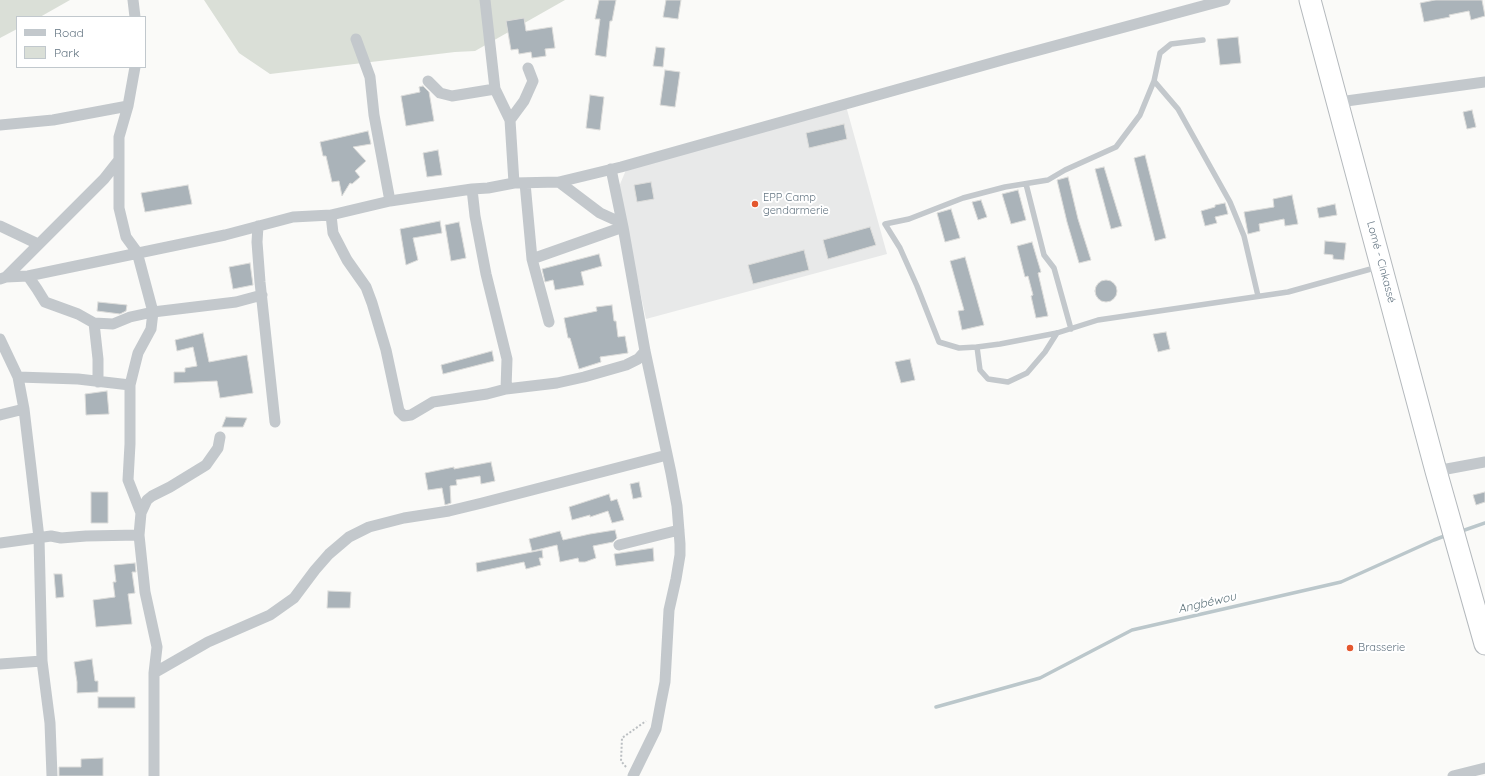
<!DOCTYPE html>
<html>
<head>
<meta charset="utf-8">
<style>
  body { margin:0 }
  #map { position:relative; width:1485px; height:776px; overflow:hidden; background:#fafaf8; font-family:Quicksand,sans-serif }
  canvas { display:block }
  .legend { position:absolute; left:16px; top:16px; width:130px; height:52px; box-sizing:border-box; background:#fff; border:1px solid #c1c8cd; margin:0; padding:5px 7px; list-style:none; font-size:12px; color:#657683 }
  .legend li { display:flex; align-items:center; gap:8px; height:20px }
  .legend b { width:20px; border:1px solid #c1c8cd }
</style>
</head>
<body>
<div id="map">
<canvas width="1485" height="776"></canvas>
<ul class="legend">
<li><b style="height:5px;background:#c3c8cc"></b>Road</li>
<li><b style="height:11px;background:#dadfd7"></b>Park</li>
</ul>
</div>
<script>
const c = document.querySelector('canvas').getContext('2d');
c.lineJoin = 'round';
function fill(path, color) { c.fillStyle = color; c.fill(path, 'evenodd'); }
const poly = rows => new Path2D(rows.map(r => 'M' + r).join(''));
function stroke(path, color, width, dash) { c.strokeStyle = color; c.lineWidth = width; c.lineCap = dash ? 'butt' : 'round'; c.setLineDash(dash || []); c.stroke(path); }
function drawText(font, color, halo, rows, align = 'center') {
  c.font = font + ' Quicksand,sans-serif'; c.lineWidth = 4; c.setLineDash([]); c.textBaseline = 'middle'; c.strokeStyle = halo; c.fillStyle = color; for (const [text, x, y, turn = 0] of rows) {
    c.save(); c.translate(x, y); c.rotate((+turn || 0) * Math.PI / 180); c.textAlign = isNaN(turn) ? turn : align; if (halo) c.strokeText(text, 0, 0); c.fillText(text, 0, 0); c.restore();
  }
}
const built = poly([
  [846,106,887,254,646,319,618,189,626,170]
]);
const green = poly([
  [0,0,70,0,40,17,17,17,17,29,0,38],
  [204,0,565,0,475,51,455,52,270,74,239,53]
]);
const stream = poly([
  [1459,532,1485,523],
  [936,707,1040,678,1132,630,1341,582,1434,540,1447,535]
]);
const building = poly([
  [599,0,616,0,612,21,610,21,606,57,595,55,600,19,595,19,599,0],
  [666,0,681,0,678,19,663,17,666,0],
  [1435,0,1482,0,1485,16,1471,20,1469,11,1449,15,1450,17,1424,22,1420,3,1435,0],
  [524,18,526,31,552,27,555,48,545,49,546,56,532,58,531,52,519,54,518,49,511,50,506,21,524,18],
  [1238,37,1241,63,1220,65,1217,39,1238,37],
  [656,47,665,48,663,67,653,66,656,47],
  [665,70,680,72,675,107,660,105,665,70],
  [423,86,429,92,434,121,406,126,401,96,420,92,419,87,423,86],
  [590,95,604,97,600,130,586,128,590,95],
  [1472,110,1476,127,1467,129,1463,112,1472,110],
  [844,124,847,139,809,148,806,133,844,124],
  [368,131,371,144,353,147,366,161,355,171,360,177,352,184,350,183,342,196,339,181,332,182,326,156,323,156,320,142,368,131],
  [438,150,442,175,427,177,423,153,438,150],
  [1145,155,1166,238,1155,241,1134,158,1145,155],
  [1104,167,1122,226,1111,229,1095,169,1104,167],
  [1068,177,1078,219,1091,260,1079,263,1067,222,1057,180,1068,177],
  [651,182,654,199,637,202,634,185,651,182],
  [188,185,192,204,145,212,141,193,188,185],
  [1018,190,1026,220,1011,224,1002,194,1018,190],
  [1292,195,1298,224,1285,226,1284,219,1259,224,1260,231,1248,234,1244,212,1274,207,1273,199,1292,195],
  [981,200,987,217,978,220,972,202,981,200],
  [1225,203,1228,214,1215,217,1217,223,1205,226,1201,211,1215,207,1215,205,1225,203],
  [1335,204,1337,215,1319,218,1317,208,1335,204],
  [951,209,960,238,945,242,937,213,951,209],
  [440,221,442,233,413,238,418,260,406,265,400,229,440,221],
  [459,222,466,258,451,261,445,225,459,222],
  [870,227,876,245,828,259,823,240,870,227],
  [1325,241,1346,243,1344,260,1333,259,1333,255,1324,254,1325,241],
  [1032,242,1041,272,1038,273,1048,316,1036,318,1031,296,1033,295,1028,276,1025,277,1017,246,1032,242],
  [804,250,809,270,753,284,748,265,804,250],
  [599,254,602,266,581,272,584,285,555,290,553,280,545,282,542,269,599,254],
  [965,257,984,325,962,330,958,311,964,310,950,261,965,257],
  [250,263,253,285,233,289,229,267,250,263],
  '1095 291a11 11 0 1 1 22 0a11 11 0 1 1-22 0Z',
  [98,302,127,305,126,311,120,314,97,311,98,302],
  [612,305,614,321,616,321,618,337,625,336,628,353,600,357,601,362,579,369,570,338,568,338,564,318,597,311,596,307,612,305],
  [1166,332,1170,349,1158,352,1153,334,1166,332],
  [203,333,209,362,247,355,253,393,220,398,217,381,174,383,174,372,185,372,185,368,197,366,193,347,177,351,175,340,203,333],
  [492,351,494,361,443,374,441,365,492,351],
  [910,359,915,380,901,383,895,362,910,359],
  [107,391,109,414,86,415,85,394,107,391],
  [226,417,247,418,243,427,222,427,226,417],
  [491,462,495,481,481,484,480,476,456,480,457,485,450,486,451,503,445,505,442,488,428,490,425,473,454,467,454,469,491,462],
  [639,482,642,497,633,499,630,484,639,482],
  [91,492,108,492,108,523,91,523,91,492],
  [1485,492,1485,502,1476,505,1473,495,1485,492],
  [609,494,611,501,617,499,624,520,612,523,608,511,590,517,590,515,572,520,569,507,609,494],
  [615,530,617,538,613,542,593,546,596,558,585,562,579,562,578,558,560,562,557,545,532,551,529,539,560,531,563,540,590,534,615,530],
  [653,548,654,561,616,566,614,554,653,548],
  [542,550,543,558,539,558,541,565,526,569,524,562,477,572,476,563,542,550],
  [135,563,136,572,132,572,135,593,128,594,132,624,96,627,93,600,115,597,113,582,116,582,114,565,135,563],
  [54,574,62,574,64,597,56,598,54,574],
  [328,591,351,592,350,608,327,608,328,591],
  [92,659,95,681,98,681,98,692,77,693,77,682,74,662,92,659],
  [98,697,135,697,135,708,98,708,98,697],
  [103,758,103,776,59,776,59,767,81,767,81,759,103,758]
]);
const path = poly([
  [626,767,621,761,622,738,646,721]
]);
const lane = poly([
  [1203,40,1171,44,1160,53,1154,81,1178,109,1230,202,1244,236,1258,296],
  [1026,184,1044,255,1054,268,1071,329],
  [1057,333,1045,352,1027,373,1008,382,988,379,980,370,977,347,1000,344,1057,333,1098,320,1288,292,1378,267],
  [977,347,959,348,939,342,917,286,900,248,885,224,909,219,963,198,1005,187,1048,180,1065,170,1116,147,1140,115,1154,81]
]);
const street = poly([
  [133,0,135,17],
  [485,0,495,89,510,120,514,183],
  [356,39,370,77,374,115,390,201],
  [428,81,440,93,452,96,495,89],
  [1339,102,1485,82],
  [510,120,524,101,533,81,528,68],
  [0,125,53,120,128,106],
  [119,160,119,208,126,237,137,252,153,312,151,329,138,353,130,385,130,444,128,480,141,513,139,535,145,592,157,647,154,673,154,776],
  [611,169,623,227,645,351,671,473,677,506,680,544,680,555,676,579,669,610,665,682,661,702,656,729,633,776],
  [559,182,600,213,622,223],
  [525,183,532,259,549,322],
  [331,215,333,233,347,260,366,287,372,303,386,350,399,411,404,416,411,415,433,402,487,394,506,389,507,359,486,274,475,216,472,189],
  [0,226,38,244],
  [258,226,257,242,260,282,275,422],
  [532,259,623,227],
  [28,276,37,289,45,302,78,314,94,323,113,324,130,317,153,312,236,302,262,295],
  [6,277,104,179,119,160,119,137,128,106,135,67],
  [0,279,6,277,28,276,225,235,293,217,331,215,390,201,472,189,488,188,514,183,559,182,621,167,1006,59,1225,0],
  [94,323,98,359,98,382],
  [0,339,18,377,24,409,31,468,39,538,42,661,50,723,52,776],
  [18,377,78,379,130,385],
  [506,389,557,383,584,377,626,365,638,359,645,351],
  [0,415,24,409],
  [1436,471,1485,462],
  [141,513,147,500,152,496,170,487,206,465,218,448,220,437],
  [0,543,51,536,61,538,86,536,139,535],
  [619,545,679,530],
  [0,664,42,661],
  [154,673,208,642,270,615,294,598,315,570,329,554,349,537,369,527,404,518,449,511,482,503,667,455],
  [1453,776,1485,768]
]);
const highway = poly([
  [1310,0,1436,471,1485,644]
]);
const markers = [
  [755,204,4,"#e4572e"],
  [1350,648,4,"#e4572e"]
];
const poiNames = [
  ["EPP Camp",763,198],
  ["gendarmerie",763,211],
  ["Brasserie",1358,648]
];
const streetNames = [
  ["Lomé - Cinkassé",1381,262,75]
];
const waterNames = [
  ["Angbéwou",1207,603,-13]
];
fill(built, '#e8e9e9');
fill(green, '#dadfd7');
stroke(stream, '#bbc7cb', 3.5);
fill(building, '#aab3b9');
stroke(building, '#dcdcda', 1);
stroke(highway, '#b4b9bd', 23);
stroke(path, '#bbbfc2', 2, [2, 2]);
stroke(lane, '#c3c8cc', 5.5);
stroke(street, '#c3c8cc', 11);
stroke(highway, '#fff', 21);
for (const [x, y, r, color] of markers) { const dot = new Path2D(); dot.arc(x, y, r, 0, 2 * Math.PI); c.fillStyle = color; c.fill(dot); stroke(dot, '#fff', 1.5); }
drawText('11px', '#657683', '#fff', poiNames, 'left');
drawText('11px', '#657683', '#fff', streetNames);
drawText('italic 12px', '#60757c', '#fff', waterNames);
</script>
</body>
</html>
